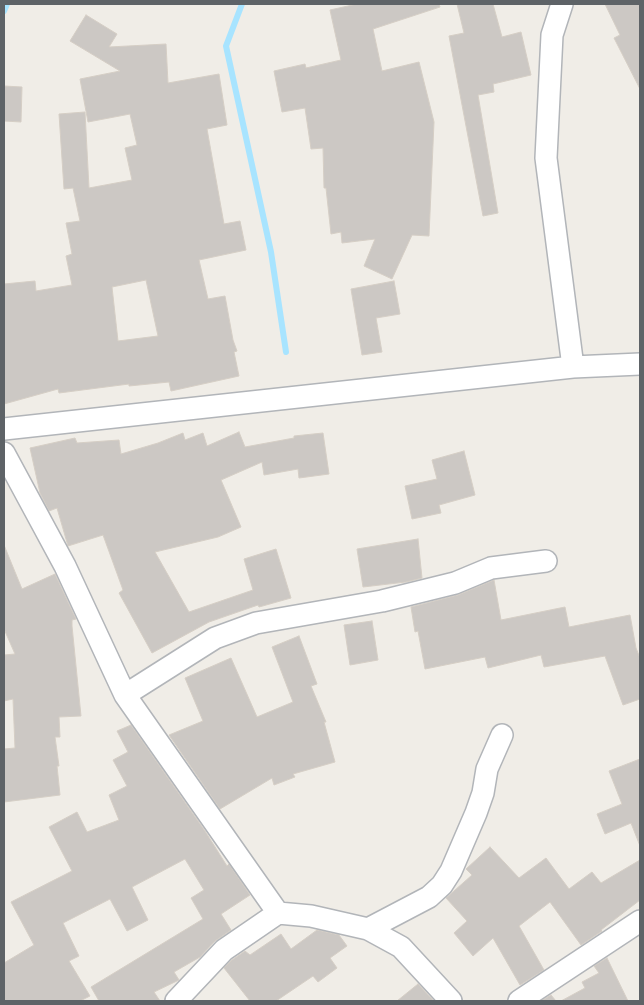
<!DOCTYPE html>
<html>
<head>
<meta charset="utf-8">
<style>
  body { margin:0 }
  #map { position:relative; width:644px; height:1005px; overflow:hidden; background:#f0ede7; font-family:"Fira Sans Condensed",sans-serif }
  canvas { display:block }
  .frame { position:absolute; inset:0; border:5px solid #5e6367; pointer-events:none }
</style>
</head>
<body>
<div id="map">
<canvas width="644" height="1005"></canvas>
<div class="frame"></div>
</div>
<script>
const c = document.querySelector('canvas').getContext('2d');
c.lineJoin = 'round';
const poly = rows => new Path2D(rows.map(r => 'M' + r).join(''));
function stroke(path, color, width, dash) { c.strokeStyle = color; c.lineWidth = width; c.lineCap = dash ? 'butt' : 'round'; c.setLineDash(dash || []); c.stroke(path); }
function fill(path, color) { c.fillStyle = color; c.fill(path, 'evenodd'); }
const stream = poly([
  [242,4,226,46,271,252,286,352],
  [4,11,7,4]
]);
const building = poly([
  [357,4,439,4,440,7,373,29,382,71,419,62,434,122,429,236,412,235,392,279,364,266,375,239,342,243,341,232,331,234,326,188,324,188,323,148,311,149,305,108,282,112,274,71,305,64,306,68,341,60,330,10,357,4],
  [457,4,493,4,502,37,521,32,531,75,493,84,494,92,478,95,498,213,483,216,449,36,464,33,457,4],
  [605,4,640,4,640,89,614,38,620,35,605,4],
  [86,15,117,34,109,47,166,44,168,83,219,74,227,125,207,129,224,224,240,221,246,250,199,260,208,299,225,296,233,340,237,351,234,352,239,376,171,391,169,382,129,386,129,384,59,393,58,389,4,404,4,284,35,281,36,291,72,285,66,256,72,254,66,223,80,221,73,188,64,189,59,114,85,112,89,188,132,180,125,148,137,145,130,114,88,122,80,79,120,71,70,41,86,15],
  [146,280,158,336,118,341,112,287,146,280],
  [4,86,22,87,21,122,4,121,4,86],
  [394,281,400,314,376,318,382,352,362,355,351,289,394,281],
  [239,432,245,447,294,438,294,436,323,433,329,474,299,478,298,469,264,475,262,462,221,480,241,527,218,537,155,552,189,612,253,590,244,559,276,549,291,598,259,607,258,605,209,622,152,653,119,593,123,590,103,535,68,546,57,508,49,511,40,493,30,448,75,438,77,443,119,440,121,454,158,443,183,433,185,440,203,433,207,446,239,432],
  [464,451,475,495,439,505,441,513,412,519,405,486,437,479,432,460,464,451],
  [418,539,422,578,406,582,363,587,357,549,418,539],
  [4,545,22,589,55,574,75,617,76,619,72,620,72,626,81,716,59,717,60,737,55,737,59,766,57,766,60,795,4,802,4,749,15,748,13,699,4,701,4,655,15,654,4,629,4,545],
  [494,580,501,620,565,607,569,627,630,615,636,648,640,658,640,699,623,705,605,656,544,667,541,655,488,668,485,657,425,669,418,631,415,632,411,607,458,595,494,580],
  [372,621,378,660,350,665,344,625,372,621],
  [299,636,317,684,311,686,326,722,324,722,335,762,293,774,295,777,274,785,272,778,220,809,169,735,203,721,185,678,231,658,257,717,293,702,272,647,299,636],
  [131,725,205,831,227,866,229,864,250,895,221,914,231,930,215,941,200,957,174,972,179,980,154,992,160,1001,99,1001,91,987,203,919,191,898,204,890,185,859,132,887,148,920,127,931,110,899,63,923,79,956,69,961,90,996,80,1001,4,1001,4,963,34,945,11,902,72,871,49,827,77,812,87,832,119,820,109,795,127,786,113,760,128,752,117,731,131,725],
  [640,759,640,846,631,823,605,834,597,814,622,804,609,771,640,759],
  [490,847,519,878,546,858,569,889,592,872,601,883,640,860,640,900,601,930,602,931,581,945,550,902,519,926,544,970,520,985,493,938,473,956,454,933,467,921,446,898,472,875,466,869,490,847],
  [317,930,339,935,347,946,330,958,337,968,318,982,313,976,276,1001,250,1001,224,968,232,960,245,951,250,955,281,934,291,949,317,930],
  [607,958,628,1001,561,1001,585,988,582,982,599,973,594,966,607,958],
  [418,984,434,1001,397,1001,418,984],
  [551,995,556,1001,541,1001,551,995]
]);
const minor = poly([
  [562,4,552,35,546,158,573,367],
  [4,429,573,367,640,364],
  [4,453,65,566,125,695,278,913],
  [125,695,215,638,256,623,382,601,455,583,491,568,546,561],
  [368,929,429,897,442,885,451,871,476,813,483,793,487,769,502,735],
  [176,1001,224,950,278,913,311,916,368,929,401,947,451,1001],
  [519,1001,640,921]
]);
stroke(stream, '#a8e4ff', 6);
fill(building, '#ccc8c4');
stroke(building, '#d5cec5', 1);
stroke(minor, '#b2b5b9', 24);
stroke(minor, '#fff', 21);
</script>
</body>
</html>
